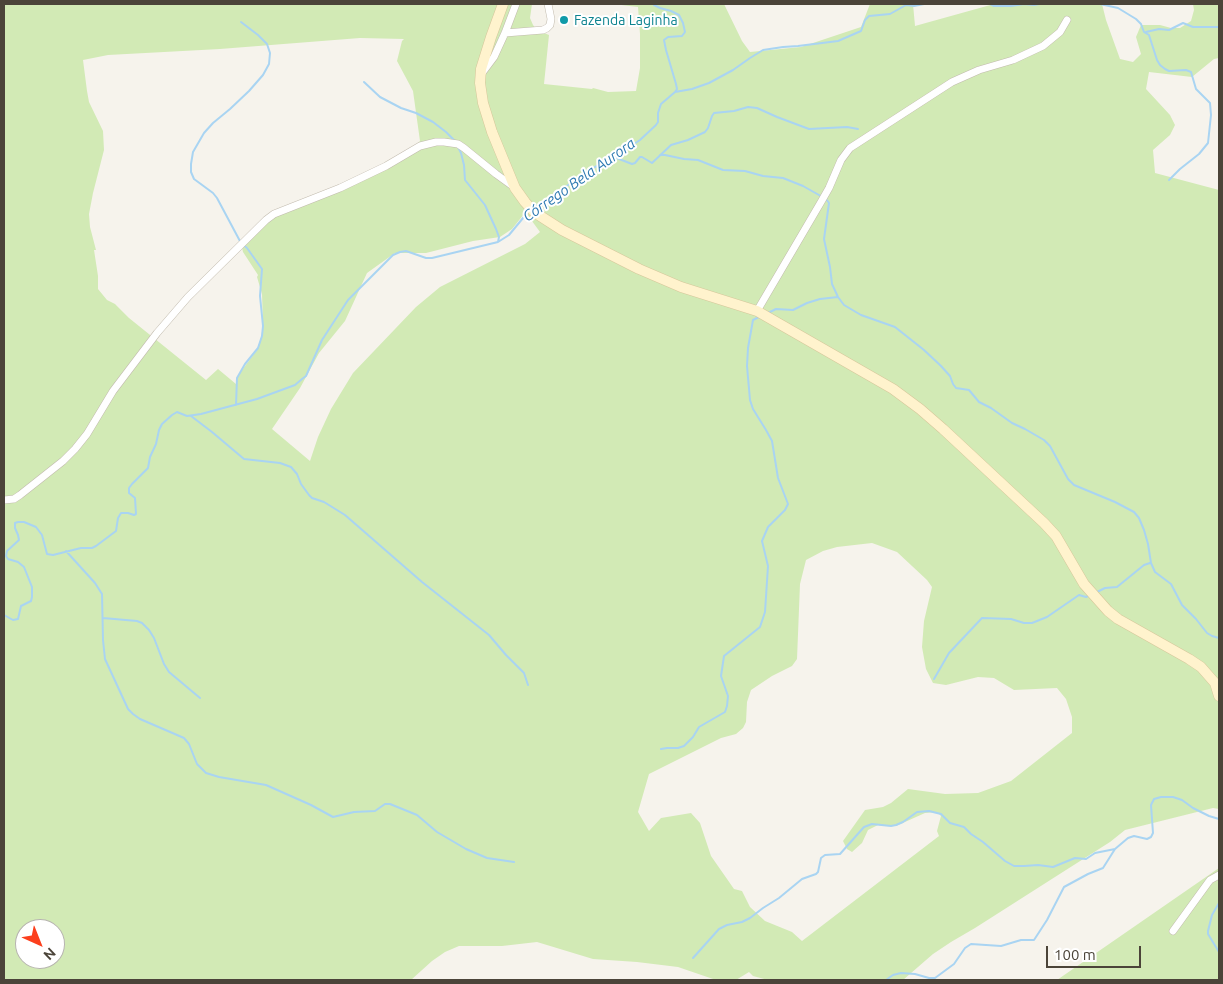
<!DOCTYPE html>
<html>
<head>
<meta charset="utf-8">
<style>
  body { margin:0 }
  #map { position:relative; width:1223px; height:984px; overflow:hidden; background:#f6f3ec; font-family:Ubuntu,sans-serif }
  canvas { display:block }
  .frame { position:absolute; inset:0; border:5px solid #4b4439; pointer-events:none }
  .north { position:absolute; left:15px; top:919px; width:50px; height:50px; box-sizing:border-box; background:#fff; border:1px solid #b7b4b0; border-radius:50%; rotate:136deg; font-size:14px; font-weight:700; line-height:20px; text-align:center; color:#4b4439 }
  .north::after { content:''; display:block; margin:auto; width:18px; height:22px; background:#fc3f1d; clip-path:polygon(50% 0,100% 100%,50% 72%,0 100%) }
  .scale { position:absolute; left:1046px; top:946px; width:95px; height:22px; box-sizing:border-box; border:2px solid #4b4439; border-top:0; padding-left:6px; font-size:15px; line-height:18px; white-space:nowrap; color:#4b4439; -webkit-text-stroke:4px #fff; paint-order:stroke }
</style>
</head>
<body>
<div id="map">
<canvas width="1223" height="984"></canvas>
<div class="frame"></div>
<div class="north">N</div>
<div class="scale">100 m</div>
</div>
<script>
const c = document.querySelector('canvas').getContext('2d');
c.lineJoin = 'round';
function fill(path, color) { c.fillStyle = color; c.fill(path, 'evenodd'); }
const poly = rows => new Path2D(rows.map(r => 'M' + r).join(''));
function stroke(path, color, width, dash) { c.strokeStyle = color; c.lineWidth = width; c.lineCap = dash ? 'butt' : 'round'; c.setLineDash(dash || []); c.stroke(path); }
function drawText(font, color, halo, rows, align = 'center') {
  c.font = font + ' Ubuntu,sans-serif'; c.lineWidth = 4; c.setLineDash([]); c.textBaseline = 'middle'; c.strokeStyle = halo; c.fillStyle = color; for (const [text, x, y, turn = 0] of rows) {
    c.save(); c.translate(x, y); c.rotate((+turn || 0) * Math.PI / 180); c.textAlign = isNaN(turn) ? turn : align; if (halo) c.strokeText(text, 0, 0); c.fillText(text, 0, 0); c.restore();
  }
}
const green = poly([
  [4,4,532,4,530,18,533,25,537,30,549,35,544,84,592,89,593,88,608,92,636,91,640,68,640,34,638,7,613,4,724,4,742,41,750,52,801,47,861,27,870,4,913,4,915,26,994,4,1102,4,1106,20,1120,59,1133,62,1141,54,1136,37,1141,25,1160,25,1171,28,1180,28,1191,21,1194,10,1193,4,1219,4,1219,58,1214,59,1192,77,1149,72,1146,89,1170,115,1175,125,1170,135,1153,150,1155,173,1219,190,1219,809,1213,808,1125,830,1110,842,1066,870,975,928,951,942,933,954,903,980,768,980,753,976,749,972,736,980,716,980,678,967,637,962,593,959,537,942,502,946,459,946,445,952,432,961,411,980,4,980],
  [360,38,404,39,402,41,397,61,413,91,420,141,412,149,355,184,272,218,241,243,243,252,258,275,257,277,262,294,263,325,261,338,257,350,239,374,236,384,218,369,206,380,129,318,115,304,107,300,98,289,98,276,94,250,96,250,90,227,89,214,93,193,104,150,103,131,89,102,87,91,83,60,108,55,220,49],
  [524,214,529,217,540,232,525,244,440,287,416,307,353,373,331,409,318,437,310,461,272,429,300,388,319,353,345,321,367,273,395,253,426,253,473,241,500,237,512,229],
  [872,543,897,552,927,580,932,587,924,621,922,647,926,669,933,683,946,685,978,677,994,678,1014,690,1057,688,1066,699,1072,717,1072,733,1011,781,978,793,945,794,908,789,891,803,883,807,865,810,843,841,847,849,852,852,862,843,868,830,878,825,896,826,925,813,937,812,941,816,937,831,939,836,802,941,792,932,765,921,750,907,742,891,734,889,711,856,700,823,691,813,661,818,649,831,638,812,649,774,721,738,736,734,743,728,746,722,747,702,751,690,772,676,792,666,797,659,800,584,806,560,823,551,837,547],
  [25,929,55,929,55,959,25,959],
  [1219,868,1219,980,1057,980]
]);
const stream = poly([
  [990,4,994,6,1011,6,1024,4,1034,5,1039,4],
  [1100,4,1118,8,1136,19,1141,24,1144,32,1149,35,1157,60,1160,65,1165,69,1169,71,1186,70,1191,72,1196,89,1210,103,1211,115,1208,143,1199,154,1180,169,1169,180],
  [1146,32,1159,29,1169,30,1183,23,1193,27,1219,27],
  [364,82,380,97,401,108,416,113,433,122,446,132,455,141],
  [675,92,692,89,709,83,733,70,750,58,763,50,783,47,798,46,838,41,861,31,865,20,869,16,890,14,906,5,914,6,924,4],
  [458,147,461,153,464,165,465,180,485,205,496,229,499,237,498,242],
  [660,155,665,155,684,159,698,160,723,170,745,171,763,176,783,178,803,186,826,199,829,203,824,239,830,267,832,284,838,297,844,305,861,315,895,327,924,350,941,366,950,376,953,384,956,388,969,390,979,402,991,408,1012,423,1025,429,1044,440,1050,446,1068,479,1074,485,1115,502,1134,512,1139,518,1144,530,1148,544,1151,563,1155,572,1171,584,1182,605,1196,619,1207,633,1212,636,1219,638],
  [614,157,632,164,635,163,640,157,642,157,652,163,671,145,688,140,705,132,708,128,712,116,714,113,734,111,748,107,757,108,777,117,809,129,847,127,858,129],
  [534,208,595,167,613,158,640,140,656,125,658,122,658,113,661,104,675,92,677,89,676,84,666,50,664,40,668,37,682,36,685,32,683,23,679,15,671,11,660,8,654,5,654,4],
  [768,313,776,309,793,310,807,303,820,299,838,297],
  [236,405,237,378,245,364,258,348,262,336,263,326,260,296,262,269,247,248,241,243,217,198,213,193,194,179,191,172,191,164,193,152,204,133,213,123,230,109,249,91,263,75,269,64,270,53,267,44,258,35,241,22],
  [191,416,212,432,244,459,280,463,291,467,297,474,301,484,309,495,312,498,324,502,345,515,422,582,489,635,506,655,524,673,528,685],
  [66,551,95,583,102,594,103,640,105,659,128,709,133,714,140,719,184,738,189,744,197,764,206,773,219,777,266,785,311,805,333,817,354,812,375,811,385,804,390,804,417,815,437,832,466,849,487,858,514,862],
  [1097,592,1105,588,1117,587,1144,565,1150,563],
  [4,615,13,620,18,619,21,606,31,601,32,597,32,587,24,567,18,562,8,559,6,556,7,551,19,540,18,535,15,528,15,523,18,522,24,522,36,527,42,535,47,554,53,555,81,548,92,548,96,546,116,531,118,518,121,513,128,513,134,515,136,514,135,498,129,493,129,488,132,484,148,468,150,457,156,444,159,430,162,424,172,415,177,412,187,416,201,414,257,399,295,385,302,379,306,376,322,340,348,300,393,255,400,252,406,251,426,258,432,258,498,242,509,235,528,212],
  [103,618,137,621,142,623,149,630,154,638,164,664,169,672,200,698],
  [934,679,949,653,982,618,1011,619,1024,623,1032,623,1047,617,1079,595,1086,597,1090,595],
  [661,749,667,748,678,748,684,746,693,737,699,727,725,712,727,706,728,696,721,676,724,656,760,627,765,612,768,566,762,541,768,527,785,510,788,504,778,478,772,441,766,430,753,409,750,400,747,366,748,348,753,320,759,317],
  [1219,903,1212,915,1208,931,1208,934,1219,952],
  [693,958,719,929,727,925,742,922,750,918,763,908,779,898,802,879,816,874,818,872,821,858,825,855,840,854,864,827,872,824,891,826,896,825,903,822,917,812,929,811,941,814,950,823,964,827,971,834,983,842,1005,861,1014,866,1024,866,1038,865,1053,867,1075,858,1086,859,1095,853,1115,849],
  [886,980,893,975,901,973,915,974,929,978,935,978,954,964,965,948,971,944,1001,946,1021,940,1034,940,1047,920,1064,887,1088,874,1103,868,1115,849,1128,838,1134,836,1147,839,1151,837,1153,833,1151,805,1154,799,1161,797,1173,797,1182,800,1193,808,1209,816,1219,819]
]);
const street = poly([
  [505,33,543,30,547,28,550,25,551,19,548,4],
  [482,73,494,57,505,33,516,4],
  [757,311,821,202,829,188,841,160,850,148,952,82,979,70,1013,60,1043,46,1060,32,1067,20],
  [4,500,14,499,20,495,63,461,75,449,87,434,113,391,157,333,188,297,266,220,274,214,340,188,386,166,420,146,436,142,444,142,458,144,464,148,496,174,514,187],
  [1173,931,1210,880,1219,875]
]);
const secondary = poly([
  [503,4,491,37,481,69,480,83,483,103,492,132,515,188,525,202,534,212,562,230,639,269,681,287,757,311,893,389,920,409,943,429,1044,523,1056,536,1084,584,1108,611,1118,619,1189,659,1201,667,1215,683,1219,696]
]);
const markers = [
  [564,20,5,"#0f9aa8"]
];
const cultureNames = [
  ["Fazenda Laginha",574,20]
];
const waterNames = [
  ["Córrego Bela Aurora",579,180,-35]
];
fill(green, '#d2eab5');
stroke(stream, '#a9d4f2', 2);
stroke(street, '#c2bbae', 8);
stroke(secondary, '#d6c79b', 11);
stroke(street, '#fff', 7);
stroke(secondary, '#fff3cd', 10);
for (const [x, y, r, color] of markers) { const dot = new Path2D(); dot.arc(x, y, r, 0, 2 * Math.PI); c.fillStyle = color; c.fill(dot); stroke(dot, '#fff', 2); }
drawText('14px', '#0d838f', '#fff', cultureNames, 'left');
drawText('italic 15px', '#2e7ab2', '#fff', waterNames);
</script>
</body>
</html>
